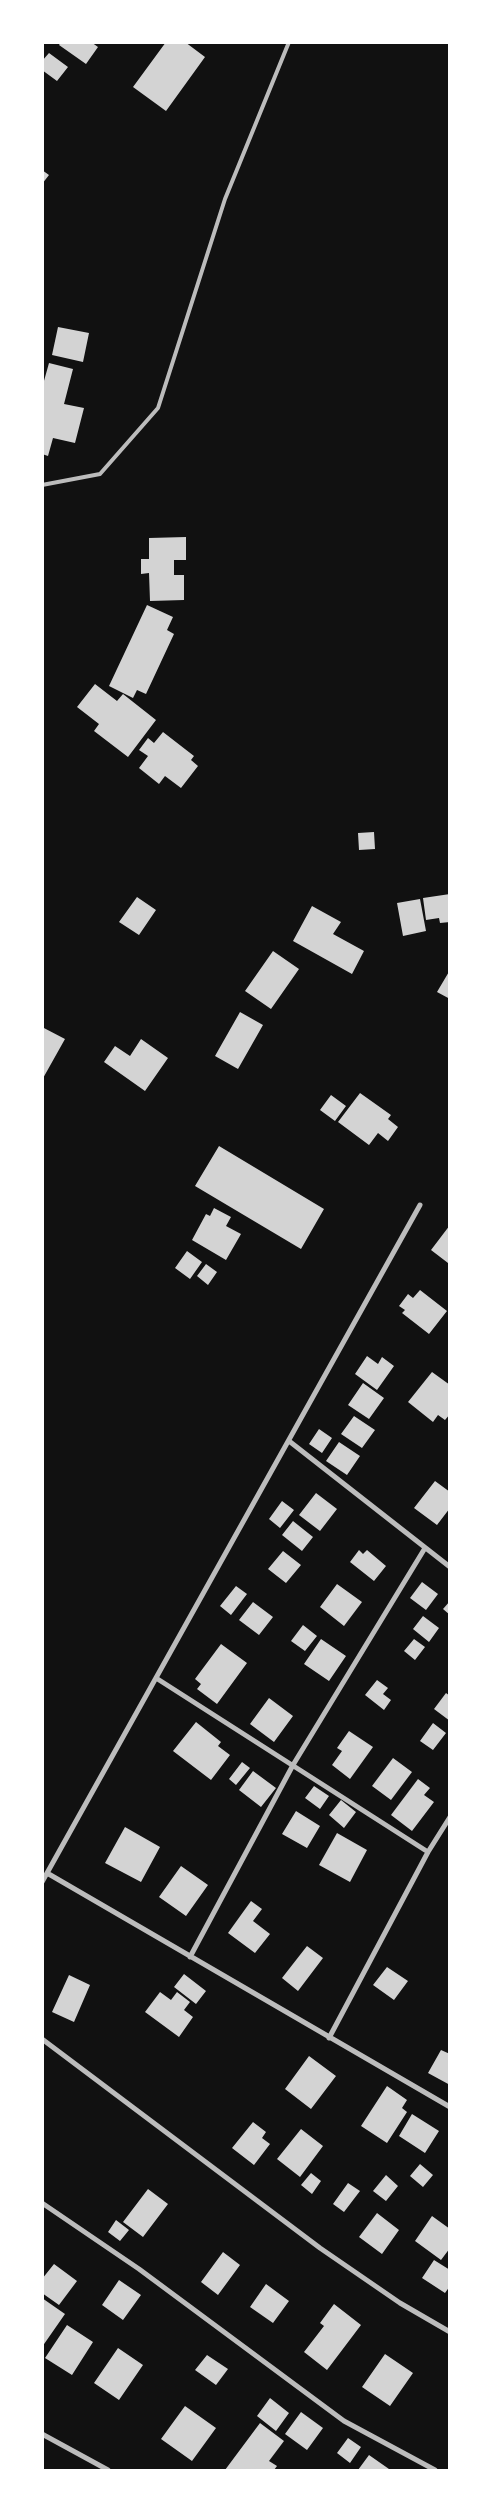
<!DOCTYPE html>
<html>
<head>
<meta charset="utf-8">
<style>
  body { margin:0 }
  #map { position:relative; width:492px; height:2513px; overflow:hidden; background:#111; font-family:Jost,sans-serif }
  canvas { display:block }
  .frame { position:absolute; inset:0; border:44px solid #fff; pointer-events:none }
</style>
</head>
<body>
<div id="map">
<canvas width="492" height="2513"></canvas>
<div class="frame"></div>
</div>
<script>
const c = document.querySelector('canvas').getContext('2d');
c.lineJoin = 'round';
function fill(path, color) { c.fillStyle = color; c.fill(path, 'evenodd'); }
const poly = rows => new Path2D(rows.map(r => 'M' + r).join(''));
function stroke(path, color, width, dash) { c.strokeStyle = color; c.lineWidth = width; c.lineCap = dash ? 'butt' : 'round'; c.setLineDash(dash || []); c.stroke(path); }
const building = poly([
  [61,42,91,42,98,47,86,64,59,45],
  [166,42,185,42,205,57,166,111,133,87],
  [49,53,68,67,57,81,42,70,42,61],
  [42,170,49,175,42,184],
  [58,327,89,333,83,362,52,355],
  [49,363,73,369,64,404,84,408,75,443,53,438,48,456,42,454,42,388],
  [186,537,186,560,174,560,174,575,184,575,184,600,150,601,149,573,141,574,141,559,149,559,149,538],
  [147,605,173,617,167,630,174,634,146,694,137,690,133,698,109,686],
  [95,684,117,701,123,694,156,720,128,757,94,731,99,724,77,707],
  [163,732,194,756,191,760,198,766,181,788,165,776,159,784,139,768,148,756,139,750,148,738,154,743],
  [374,832,375,849,359,850,358,833],
  [450,894,450,922,440,923,439,918,426,920,423,898],
  [137,897,156,910,139,935,119,922],
  [420,899,426,931,403,936,397,903],
  [312,906,341,922,333,934,364,951,352,974,293,941],
  [273,951,299,969,271,1009,245,991],
  [450,970,450,999,437,992],
  [240,1012,263,1025,238,1069,215,1056],
  [42,1027,65,1039,42,1080],
  [141,1039,168,1058,145,1091,104,1062,115,1046,130,1056],
  [360,1093,391,1115,388,1119,398,1127,388,1141,378,1133,369,1145,338,1122],
  [331,1095,346,1106,335,1121,320,1110],
  [219,1146,324,1209,301,1249,195,1186],
  [214,1208,231,1217,226,1226,241,1234,226,1260,192,1240,206,1214,210,1216],
  [450,1225,450,1261,448,1263,431,1250],
  [187,1251,202,1262,190,1279,175,1268],
  [206,1264,217,1272,208,1285,197,1276],
  [420,1290,447,1311,429,1334,402,1313,405,1310,399,1306,408,1294,413,1298],
  [367,1356,378,1364,382,1357,394,1366,377,1390,355,1374],
  [432,1372,450,1385,450,1414,445,1420,438,1415,433,1422,408,1402],
  [363,1383,384,1398,369,1419,348,1405],
  [354,1416,375,1430,362,1448,341,1434],
  [319,1429,332,1438,322,1453,309,1444],
  [339,1442,360,1456,347,1475,326,1461],
  [435,1481,450,1492,450,1508,437,1525,414,1508],
  [316,1493,337,1509,320,1531,299,1515],
  [282,1501,294,1510,280,1528,269,1519],
  [293,1521,313,1537,302,1551,282,1535],
  [359,1550,363,1554,367,1550,386,1566,374,1581,350,1562],
  [283,1551,301,1565,286,1583,268,1569],
  [422,1582,438,1594,426,1610,410,1598],
  [337,1584,362,1602,344,1626,320,1607],
  [236,1586,247,1594,231,1615,220,1606],
  [450,1601,450,1615,443,1609],
  [253,1602,273,1617,259,1635,239,1620],
  [423,1616,439,1628,429,1642,413,1629],
  [303,1625,317,1636,305,1651,291,1641],
  [321,1639,346,1656,329,1681,304,1664],
  [414,1639,425,1647,415,1660,404,1651],
  [221,1644,247,1663,217,1704,197,1689,201,1684,195,1679],
  [377,1680,388,1688,383,1694,391,1700,384,1710,365,1695],
  [446,1693,450,1696,450,1721,434,1709],
  [269,1698,293,1716,274,1742,250,1724],
  [196,1722,221,1742,218,1746,230,1755,211,1780,173,1751],
  [433,1723,446,1733,433,1750,420,1741],
  [349,1731,373,1747,350,1779,332,1765,342,1751,337,1748],
  [393,1758,412,1772,391,1800,372,1786],
  [242,1762,250,1768,236,1785,229,1779],
  [253,1771,276,1788,261,1807,239,1790],
  [418,1779,430,1788,424,1795,434,1802,412,1831,391,1815],
  [314,1786,329,1796,320,1809,305,1798],
  [341,1800,356,1812,344,1828,329,1815],
  [296,1811,320,1826,307,1848,282,1834],
  [125,1827,160,1847,141,1882,105,1863],
  [337,1833,367,1850,350,1882,319,1865],
  [181,1866,208,1885,186,1916,159,1897],
  [251,1901,262,1909,253,1921,270,1934,255,1953,228,1933],
  [307,1946,323,1958,298,1991,282,1978],
  [387,1967,408,1981,394,2000,373,1985],
  [184,1974,206,1991,196,2004,174,1987],
  [69,1975,90,1985,74,2022,52,2012],
  [160,1992,171,2000,177,1992,190,2002,184,2010,193,2017,179,2037,145,2012],
  [441,2050,450,2054,450,2085,428,2073],
  [309,2056,336,2076,311,2109,285,2089],
  [387,2086,407,2100,402,2108,407,2112,387,2143,361,2126],
  [412,2114,439,2131,425,2153,399,2136],
  [253,2122,266,2132,262,2138,270,2144,254,2165,232,2148],
  [301,2129,323,2146,300,2177,277,2159],
  [420,2164,433,2175,423,2187,410,2176],
  [311,2173,321,2181,312,2194,301,2185],
  [386,2175,398,2186,386,2201,373,2191],
  [348,2183,360,2191,344,2212,333,2204],
  [148,2189,168,2204,143,2237,123,2222],
  [377,2213,399,2230,382,2254,359,2237],
  [432,2216,450,2229,450,2248,441,2260,415,2241],
  [116,2220,129,2230,120,2241,108,2232],
  [223,2252,240,2265,218,2295,201,2282],
  [434,2260,450,2270,450,2286,445,2293,422,2278],
  [54,2264,77,2281,59,2305,42,2293,42,2279],
  [119,2280,141,2295,123,2320,102,2305],
  [266,2284,289,2301,273,2323,250,2307],
  [42,2298,65,2314,42,2347],
  [334,2304,361,2325,327,2370,304,2352,324,2326,320,2323],
  [67,2325,93,2342,72,2375,45,2358],
  [118,2348,143,2365,119,2400,94,2383],
  [385,2354,413,2373,390,2406,362,2387],
  [207,2355,228,2369,216,2385,195,2370],
  [270,2398,289,2413,276,2431,257,2416],
  [185,2406,216,2428,192,2461,161,2439],
  [301,2412,323,2428,307,2450,285,2434],
  [260,2423,284,2441,269,2461,277,2466,274,2470,225,2470],
  [348,2438,361,2447,350,2463,337,2453],
  [369,2455,389,2469,389,2470,358,2470]
]);
const service = poly([
  [42,485,100,474,158,408,225,199,289,42]
]);
const minor = poly([
  [289,1441,450,1567],
  [156,1678,428,1852],
  [47,1873,450,2107],
  [42,1882,420,1205],
  [190,1957,293,1765,425,1548],
  [329,2038,428,1852,450,1817],
  [42,2039,320,2248,400,2303,450,2332],
  [42,2203,139,2269,344,2421,435,2470],
  [42,2434,108,2470]
]);
fill(building, '#d3d3d3');
stroke(service, '#bcbcbc', 4);
stroke(minor, '#bcbcbc', 5);
</script>
</body>
</html>
